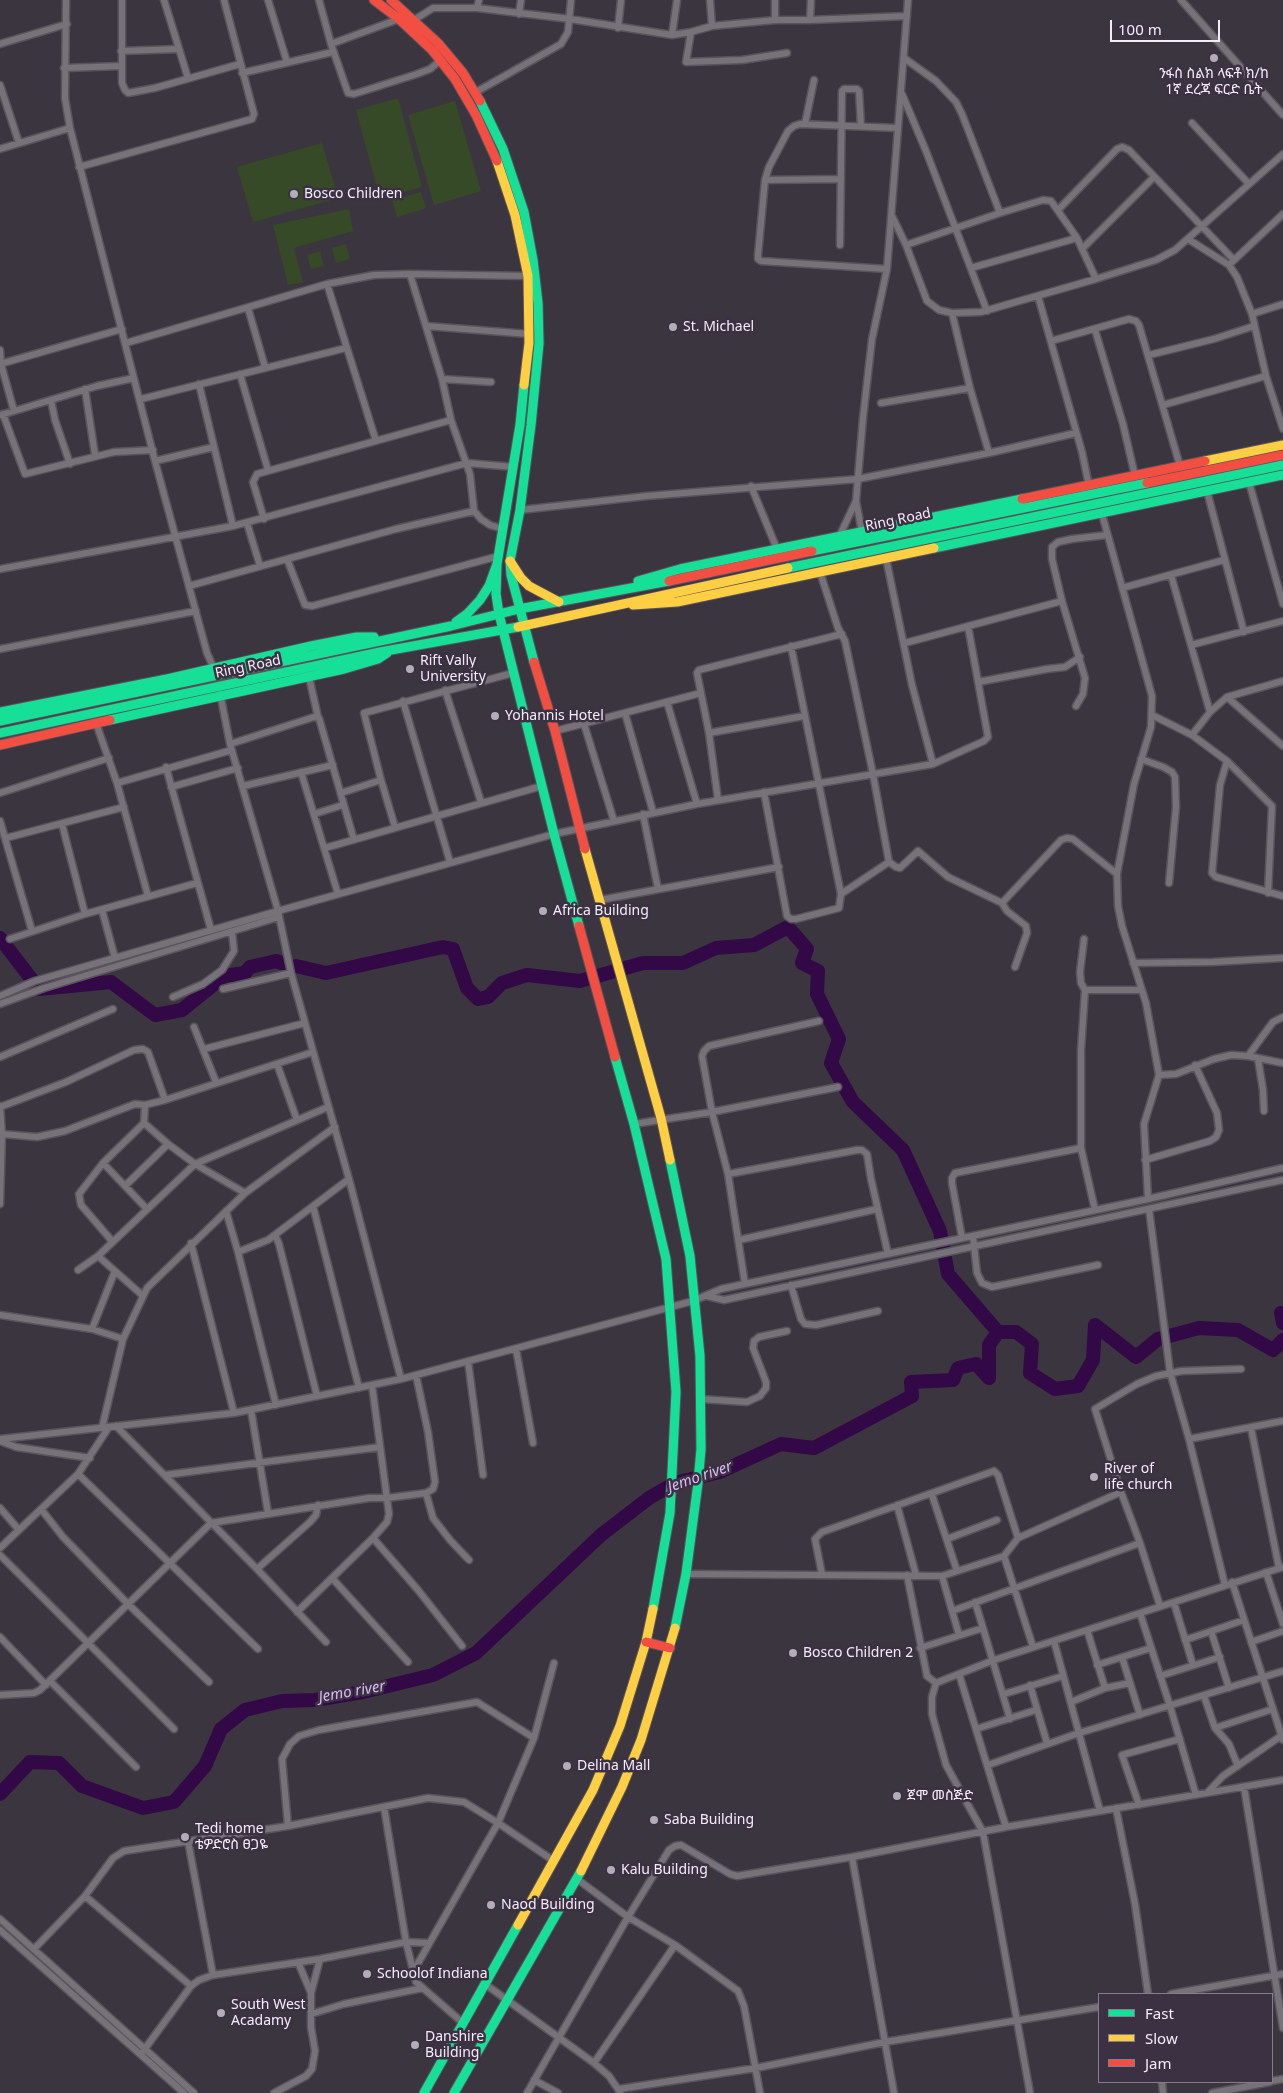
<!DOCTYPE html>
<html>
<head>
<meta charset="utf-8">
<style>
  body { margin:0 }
  #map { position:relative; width:1283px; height:2093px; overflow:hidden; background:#3b353f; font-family:"Noto Sans",sans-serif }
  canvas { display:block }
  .legend { position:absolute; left:1098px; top:1993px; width:175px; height:90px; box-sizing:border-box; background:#3c3143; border:1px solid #867c8c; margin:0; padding:6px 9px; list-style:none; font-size:15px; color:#f4edf9 }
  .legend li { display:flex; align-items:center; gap:10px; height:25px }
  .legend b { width:25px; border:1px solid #867c8c }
  .scale { position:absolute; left:1110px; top:20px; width:110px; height:22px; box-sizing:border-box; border:2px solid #f4edf9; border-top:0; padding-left:6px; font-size:15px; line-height:18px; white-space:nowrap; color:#f4edf9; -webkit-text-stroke:4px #3c3143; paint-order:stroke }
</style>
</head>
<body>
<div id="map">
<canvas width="1283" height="2093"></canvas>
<ul class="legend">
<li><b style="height:6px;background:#16e098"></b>Fast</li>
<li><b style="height:6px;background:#ffcf43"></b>Slow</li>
<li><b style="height:6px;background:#f24e42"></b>Jam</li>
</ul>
<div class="scale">100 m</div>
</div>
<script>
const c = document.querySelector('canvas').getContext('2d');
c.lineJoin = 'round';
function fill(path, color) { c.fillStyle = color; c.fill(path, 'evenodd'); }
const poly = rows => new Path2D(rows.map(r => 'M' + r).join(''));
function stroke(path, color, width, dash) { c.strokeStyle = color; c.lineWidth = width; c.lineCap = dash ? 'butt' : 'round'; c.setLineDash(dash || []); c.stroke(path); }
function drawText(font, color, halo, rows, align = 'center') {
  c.font = font + ' "Noto Sans","Noto Sans Ethiopic",sans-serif'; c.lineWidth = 5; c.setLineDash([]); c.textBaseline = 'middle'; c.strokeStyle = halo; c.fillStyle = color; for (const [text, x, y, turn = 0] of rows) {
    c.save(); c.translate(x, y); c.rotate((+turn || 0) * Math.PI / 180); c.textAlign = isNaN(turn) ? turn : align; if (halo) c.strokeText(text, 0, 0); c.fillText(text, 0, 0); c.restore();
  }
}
const green = poly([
  [398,98,422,187,380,199,356,110],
  [455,101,481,191,434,205,408,115],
  [322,143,338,198,253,222,237,167],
  [421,192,426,208,397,217,392,200],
  [349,209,353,231,294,248,303,282,288,285,273,225],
  [346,244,350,259,336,263,332,248],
  [320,251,324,266,311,269,307,255]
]);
const river = poly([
  [0,938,39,989,111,982,155,1015,182,1010,224,976,245,973,250,967,276,961,285,964],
  [296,966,326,973,443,947,453,949,467,988,478,999,488,997,502,983,527,975,580,981,643,963,683,963,716,948,754,945,788,927,807,949,802,963,818,971,817,994,839,1039,831,1063,853,1102,903,1150,940,1231,948,1274,998,1332],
  [1283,1314,1281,1313,1283,1323],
  [0,1794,30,1762,59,1763,82,1786,143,1808,174,1802,205,1766,221,1729,245,1710,282,1701,315,1700,363,1692,433,1675,476,1653,601,1535,649,1498,675,1483,720,1472,781,1444,814,1448,912,1396,911,1382,953,1380,958,1368,976,1364,989,1378,989,1345,998,1332,1016,1332,1032,1344,1030,1373,1055,1389,1078,1386,1093,1360,1095,1325,1136,1357,1158,1339,1199,1328,1238,1330,1273,1350,1283,1340]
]);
const street = poly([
  [66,0,65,98,70,128,155,461,207,653,215,671],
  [122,0,122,83,125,90,128,93,155,88,240,64],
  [164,0,188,78],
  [268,0,287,62],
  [319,0,331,44,348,93,354,94,417,74,430,69,441,60],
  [710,0,712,26],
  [775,0,775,20],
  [1181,0,1283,115],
  [477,8,479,0],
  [519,14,521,0],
  [414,20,433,8,477,8,570,19,672,35,691,32,712,26,775,20,810,20,907,16],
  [810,20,811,0],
  [618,28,621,0],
  [691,32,686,62,742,60,787,53],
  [672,35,677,0],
  [0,44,67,24],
  [331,44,399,19],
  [121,51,179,49],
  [904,58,936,81,956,102,962,114,1000,213],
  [64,68,121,66],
  [242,73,333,52],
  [0,85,19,143],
  [476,92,561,44,568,32,571,0],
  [902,94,926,151,987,311],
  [1192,123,1249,184],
  [805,124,814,80],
  [0,149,70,128],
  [79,167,252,119,254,114,224,0],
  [765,180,841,179],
  [1058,210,1117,149,1122,147,1129,150,1234,260],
  [892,216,906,245,927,301,939,310,952,313,981,312,1096,279,1156,260,1175,250,1283,154],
  [1188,239,1229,265,1237,277,1252,314,1266,376,1283,429],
  [840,245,842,91,844,89,857,89,859,91,861,126],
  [906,245,1000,213,1043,200,1051,201,1077,238,1096,279],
  [1082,249,1154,177],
  [1232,262,1283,214],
  [971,268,1077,238],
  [887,269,761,261,758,259,758,255,765,180,769,167,788,131,794,126,800,124,897,128],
  [410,274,528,276],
  [327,284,376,441],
  [1038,296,1082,452,1089,486],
  [248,308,265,367],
  [952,313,970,388,989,453],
  [1252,314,1283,304],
  [426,326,529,334],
  [1095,330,1123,424,1135,476],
  [1051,341,1129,319,1136,321,1139,325,1180,466],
  [126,343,327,284,374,275,410,274,442,379,451,420,470,474,474,511,481,519,490,525,503,529],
  [0,350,1,364,14,411],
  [1149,355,1214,339,1254,326],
  [0,364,122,329],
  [240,374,268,470],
  [442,379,491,382],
  [199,384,233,526],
  [85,389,95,455],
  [141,399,346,348],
  [51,400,55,420,70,464],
  [881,403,970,388],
  [1163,405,1266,376],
  [3,414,25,474,114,452,153,450],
  [1,415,97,386,134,378],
  [155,461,214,447],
  [1249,482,1283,604],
  [751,486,777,549],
  [1207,491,1244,632],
  [520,510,647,496,858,479,989,453,1076,433],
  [1102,514,1152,696,1151,727,1134,784,1117,874,1118,906,1122,926,1146,1003,1159,1075,1144,1124,1148,1199],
  [264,519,253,482,257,474,451,420],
  [247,523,260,566],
  [862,532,856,501,863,418,872,339,887,269,908,0],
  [839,537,856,501],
  [886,558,912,685,933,764],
  [287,559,305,605,312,606,499,556],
  [0,569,233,526,467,463,514,467],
  [820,572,838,628,845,641,873,774,889,862,896,867,900,868,918,851,948,877,1002,903],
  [1171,575,1210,712],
  [189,586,396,529,474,511],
  [1122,588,1224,560],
  [905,643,1062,601],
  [1191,645,1283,621],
  [0,649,196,611],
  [309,677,318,717],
  [978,682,1047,669,1065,667,1080,657],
  [445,690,481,802],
  [220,693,230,744,278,911,291,973,349,1179,401,1379],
  [1227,697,1283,746],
  [403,701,450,862],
  [667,702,697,804],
  [1076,706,1083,694,1085,678,1062,601,1052,559,1052,547,1058,542,1072,539,1107,535],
  [625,713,653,812],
  [1152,715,1192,735,1227,761,1272,806,1268,893],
  [96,723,117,783,148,896],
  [584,724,614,821],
  [555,731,701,693],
  [709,733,804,716],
  [1192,735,1210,712,1227,697,1283,681],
  [230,744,314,717,319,718,354,840],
  [1141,759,1163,767,1172,772,1175,777,1176,807,1169,883],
  [1227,761,1220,785,1212,873,1216,877,1283,896],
  [166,767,211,930],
  [301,772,338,894],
  [117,783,232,750],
  [243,786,333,765],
  [171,787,238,768],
  [764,792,787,916,791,919,796,919,839,908,841,894,791,646],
  [0,793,109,758],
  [341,793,381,780],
  [718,800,709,733,697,673,699,670,842,634],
  [314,814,343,805],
  [643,814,658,889],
  [0,821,32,931],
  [62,824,85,914],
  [395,827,381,780,364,713,513,673],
  [6,838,124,807],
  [325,848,542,786],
  [841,894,889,862],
  [600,900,779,867],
  [102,910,115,958],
  [10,939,85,914,197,883],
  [1084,939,1080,972,1081,983,1085,990,1081,1050,1081,1148,1095,1210],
  [1133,963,1213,962,1283,958],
  [1015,967,1027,933,1026,926,1007,911,1002,903,1061,840,1067,838,1073,839,1117,874],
  [223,989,291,973],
  [1085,990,1142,990],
  [0,996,35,981,278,911,554,834,697,804,933,764,984,741,988,737,968,626],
  [173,997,203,984,222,970,234,951,232,932],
  [0,1004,44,988,279,917],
  [194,1027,216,1082],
  [204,1049,305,1023],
  [1248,1056,1273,1022,1283,1017],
  [0,1057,113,1009],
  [1258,1059,1263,1090,1264,1111],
  [277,1064,297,1120],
  [1159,1075,1176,1074,1214,1059,1231,1055,1248,1056,1283,1063],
  [145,1105,144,1123,168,1144,195,1164,245,1193],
  [0,1106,2,1134,0,1204],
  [0,1107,66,1082,134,1050,143,1049,148,1052,165,1100],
  [634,1124,712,1112,838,1087],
  [2,1134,37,1137,65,1131,135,1104,145,1105,165,1100,313,1052],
  [1145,1160,1210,1141,1216,1137,1219,1130,1217,1113,1195,1065],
  [103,1163,146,1208],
  [728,1174,857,1150,862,1150,867,1154,871,1179,888,1254],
  [125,1186,168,1144],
  [313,1206,359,1388],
  [1149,1209,1170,1372,1189,1439,1225,1585],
  [226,1211,238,1252,276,1405],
  [275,1235,279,1244,317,1396],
  [973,1236,977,1273,982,1283,992,1287,1098,1265],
  [962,1238,952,1183,952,1178,955,1173,1081,1148],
  [739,1240,877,1209],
  [112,1241,81,1205,79,1194,103,1163,144,1123],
  [191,1243,234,1413],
  [238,1252,268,1240,349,1179],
  [98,1256,142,1295],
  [78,1270,98,1256,195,1164,328,1107],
  [745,1284,728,1174,712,1112,702,1056,704,1051,709,1046,819,1021],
  [791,1285,801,1319,805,1324,816,1325,878,1311],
  [707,1296,724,1300,1283,1180],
  [0,1315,92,1329,123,1339],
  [92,1329,115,1271],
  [516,1349,533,1443],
  [468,1361,483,1475],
  [700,1399,747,1402,760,1396,766,1388,766,1382,753,1348,754,1341,759,1337,787,1331],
  [251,1410,268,1513],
  [116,1426,257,1569,326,1642],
  [102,1428,123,1339,147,1288,245,1193,335,1127],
  [1251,1428,1279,1568],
  [0,1439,234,1413,401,1379,693,1301,721,1289,1148,1199,1283,1168],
  [1189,1439,1283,1421],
  [0,1441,16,1447,90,1458],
  [78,1474,258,1649],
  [165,1475,380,1447],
  [426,1493,433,1518,450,1540,469,1560],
  [932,1495,957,1571],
  [897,1505,916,1575],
  [0,1508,19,1530],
  [41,1509,63,1537,128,1604,209,1682],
  [373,1538,418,1590,462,1646],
  [947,1539,997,1520],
  [0,1548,78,1474,109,1427],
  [0,1555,174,1729],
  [1004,1556,1033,1647],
  [257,1569,310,1522,316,1515,318,1505],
  [1266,1572,1283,1624],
  [686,1574,942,1576,1004,1556,1018,1538,1121,1492],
  [822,1574,815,1539,822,1532,994,1471,998,1475,1018,1538],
  [907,1575,927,1676,936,1683,994,1660,1283,1567],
  [942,1576,959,1635],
  [332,1578,408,1662],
  [1232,1582,1283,1740],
  [975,1602,983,1628],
  [1174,1603,1193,1665],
  [1160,1606,1140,1543,1121,1492,1095,1409,1137,1384,1156,1376,1182,1371,1241,1369],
  [952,1611,1140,1543],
  [297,1612,373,1538,387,1522,389,1514,372,1385],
  [1140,1613,1170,1706,1196,1795],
  [1087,1630,1105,1688],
  [1211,1631,1229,1688],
  [0,1637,46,1685],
  [1185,1640,1244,1620],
  [1054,1641,1100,1811],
  [1251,1642,1283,1631],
  [920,1648,983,1628,1010,1719],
  [1122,1657,1140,1715],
  [1097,1665,1151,1648],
  [959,1674,1006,1827],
  [1160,1676,1220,1657],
  [50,1681,136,1767],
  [936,1683,932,1697,932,1714,946,1765,983,1832,1030,2093],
  [1030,1685,1047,1743],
  [1004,1694,1063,1676],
  [0,1695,34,1693,40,1690,211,1523,369,1498,387,1498,426,1493,433,1489,435,1482,428,1432,416,1375],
  [1204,1696,1215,1728,1229,1744,1238,1766],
  [1071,1702,1105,1688,1130,1683],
  [1215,1728,1273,1709],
  [976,1729,1036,1710],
  [988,1765,1079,1733,1283,1671],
  [1244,1787,1283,2028],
  [1207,1793,1223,1776,1281,1736],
  [1139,1805,1122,1755,1180,1739],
  [384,1807,406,1942,416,1982,463,2023],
  [1116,1808,1135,1904,1148,1994],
  [288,1826,282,1759,290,1744,299,1736,319,1730,477,1702,534,1738],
  [188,1841,213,1975],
  [852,1857,894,2093],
  [577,1879,628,1917,675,1945,738,1991,744,2006,760,2093],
  [85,1896,191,1986],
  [0,1919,194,2093],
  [0,1930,184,2093],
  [34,1949,85,1896,113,1858,124,1851,288,1826,428,1798,464,1802,498,1823,554,1861],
  [298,1962,311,1993],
  [413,1972,498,1823,534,1738,554,1663],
  [485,1984,594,2063,609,2076,620,2092],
  [1171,1994,1283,1974],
  [311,2014,344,2004,423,1988],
  [141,2054,191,1986,199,1980,213,1975,320,1959,406,1942,429,1943],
  [594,2063,675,1945],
  [534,2080,558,2093],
  [1272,2081,1283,2079],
  [1162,2082,1163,2093],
  [619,2089,756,2068,885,2042,1099,2007],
  [274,2093,306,2076,312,2069,315,2051,311,2027,311,1993,320,1959],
  [527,2093,628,1917,669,1850,675,1846,681,1845,730,1874,737,1876,852,1857,1006,1827,1283,1780],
  [1212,2093,1270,2082]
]);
const fast = poly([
  [480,101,503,149,524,212,533,260,538,303,539,343,531,425,520,510,510,561,511,575,534,662],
  [524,385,520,425,497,564,496,594,499,614,554,834,579,926],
  [934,548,1283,475],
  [812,551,1147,483],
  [788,568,1283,465],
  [638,581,680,569,1022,499],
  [456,622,467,614,480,600,489,586,497,564],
  [0,712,167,679,311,646,357,637,374,637],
  [110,720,344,669,378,659,387,653],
  [0,721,451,626,519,609,669,581],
  [0,733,380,652,518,627],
  [615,1057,634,1124,666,1259,676,1392,670,1513,653,1609],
  [670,1160,690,1256,700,1356,701,1449,698,1483,686,1574,675,1628],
  [424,2093,518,1925],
  [454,2093,581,1871]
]);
const slow = poly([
  [497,161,515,215,528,276,529,343,524,385],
  [1205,461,1283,445],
  [510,561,521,578,529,586,559,602],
  [633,605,677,602,934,548],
  [518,627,788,568],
  [585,849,661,1118,670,1160],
  [581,1871,622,1787,641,1740,675,1628],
  [518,1925,593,1790,620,1726,646,1642,653,1609]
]);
const jam = poly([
  [374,0,399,19,432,50,455,79,476,115,497,161],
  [391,0,438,43,463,73,480,101],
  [1147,483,1283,455],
  [1022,499,1205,461],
  [669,581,812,551],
  [534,662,555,731,585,849],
  [0,745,110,720],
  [579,926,615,1057],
  [646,1642,670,1648]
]);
const markers = [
  [1214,58,5,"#b3adb8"],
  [294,194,5,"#b3adb8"],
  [673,327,5,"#b3adb8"],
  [410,669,5,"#b3adb8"],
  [495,716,5,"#b3adb8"],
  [543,911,5,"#b3adb8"],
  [1094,1477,5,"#b3adb8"],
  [793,1653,5,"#b3adb8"],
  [567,1766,5,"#b3adb8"],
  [897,1796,5,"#b3adb8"],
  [654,1820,5,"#b3adb8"],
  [185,1837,5,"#b3adb8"],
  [611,1870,5,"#b3adb8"],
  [491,1905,5,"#b3adb8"],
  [367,1974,5,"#b3adb8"],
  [221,2013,5,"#b3adb8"],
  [415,2045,5,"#b3adb8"]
];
const poiNames = [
  ["ንፋስ ስልክ ላፍቶ ክ/ከ",1214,74,"center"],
  ["1ኛ ደረጃ ፍርድ ቤት",1214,90,"center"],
  ["Bosco Children",304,194],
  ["St. Michael",683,327],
  ["Rift Vally",420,661],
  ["University",420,677],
  ["Yohannis Hotel",505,716],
  ["Africa Building",553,911],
  ["River of",1104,1469],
  ["life church",1104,1485],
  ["Bosco Children 2",803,1653],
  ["Delina Mall",577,1766],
  ["ጀሞ መስጅድ",907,1796],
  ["Saba Building",664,1820],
  ["Tedi home",195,1829],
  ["ቴዎድሮስ ፀጋዬ",195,1845],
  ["Kalu Building",621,1870],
  ["Naod Building",501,1905],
  ["Schoolof Indiana",377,1974],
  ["South West",231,2005],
  ["Acadamy",231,2021],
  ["Danshire",425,2037],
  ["Building",425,2053]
];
const streetNames = [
  ["Ring Road",898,520,-12],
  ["Ring Road",248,667,-12]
];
const waterNames = [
  ["Jemo river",700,1477,-19],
  ["Jemo river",352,1692,-10]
];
fill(green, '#374a28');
stroke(river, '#330846', 14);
stroke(street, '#59535c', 9);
stroke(fast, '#59535c', 11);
stroke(slow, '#59535c', 11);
stroke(jam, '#59535c', 11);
stroke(street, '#77727a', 6);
stroke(fast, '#16e098', 9);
stroke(slow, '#ffcf43', 9);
stroke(jam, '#f24e42', 9);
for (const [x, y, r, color] of markers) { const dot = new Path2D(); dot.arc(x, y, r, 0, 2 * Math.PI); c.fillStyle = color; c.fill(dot); stroke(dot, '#3c3143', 2); }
drawText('14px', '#f4edf9', '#3c3143', poiNames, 'left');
drawText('14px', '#f4edf9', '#3c3143', streetNames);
drawText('italic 15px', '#dcbaf3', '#3c3143', waterNames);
</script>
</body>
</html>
